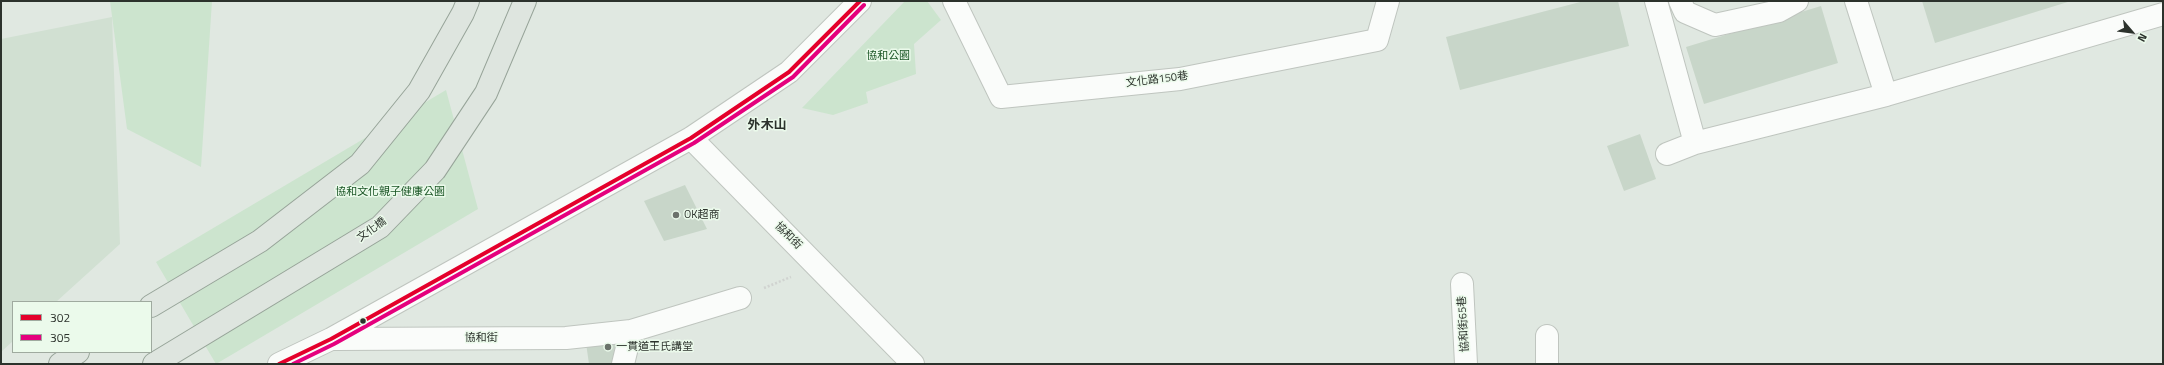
<!DOCTYPE html>
<html>
<head>
<meta charset="utf-8">
<style>
  body { margin:0 }
  #map { position:relative; width:2164px; height:365px; overflow:hidden; background:#e0e8e1; font-family:"Titillium Web",sans-serif }
  canvas { display:block }
  .frame { position:absolute; inset:0; border:2px solid #2c322c; pointer-events:none }
  .legend { position:absolute; left:12px; top:301px; width:140px; height:52px; box-sizing:border-box; background:#ebfaeb; border:1px solid #9faa9f; margin:0; padding:5px 7px; list-style:none; font-size:12px; color:#2c322c }
  .legend li { display:flex; align-items:center; gap:8px; height:20px }
  .legend b { width:20px; border:1px solid #9faa9f }
  .north { position:absolute; left:2112px; top:12px; width:40px; height:40px; -webkit-text-stroke:3px #ebfaeb; paint-order:stroke; rotate:118deg; font-size:11px; font-weight:700; line-height:16px; text-align:center; color:#2c322c }
  .north::after { content:''; display:block; margin:auto; width:14px; height:18px; background:#2c322c; clip-path:polygon(50% 0,100% 100%,50% 72%,0 100%) }
</style>
</head>
<body>
<div id="map">
<canvas width="2164" height="365"></canvas>
<div class="frame"></div>
<ul class="legend">
<li><b style="height:5px;background:#e4002b"></b>302</li>
<li><b style="height:5px;background:#e5007d"></b>305</li>
</ul>
<div class="north">N</div>
</div>
<script>
const c = document.querySelector('canvas').getContext('2d');
c.lineJoin = 'round';
function fill(path, color) { c.fillStyle = color; c.fill(path, 'evenodd'); }
const poly = rows => new Path2D(rows.map(r => 'M' + r).join(''));
function stroke(path, color, width, dash) { c.strokeStyle = color; c.lineWidth = width; c.lineCap = dash ? 'butt' : 'round'; c.setLineDash(dash || []); c.stroke(path); }
function drawText(font, color, halo, rows, align = 'center') {
  c.font = font + ' "Titillium Web","Noto Sans TC",sans-serif'; c.lineWidth = 3; c.setLineDash([]); c.textBaseline = 'middle'; c.strokeStyle = halo; c.fillStyle = color; for (const [text, x, y, turn = 0] of rows) {
    c.save(); c.translate(x, y); c.rotate((+turn || 0) * Math.PI / 180); c.textAlign = isNaN(turn) ? turn : align; if (halo) c.strokeText(text, 0, 0); c.fillText(text, 0, 0); c.restore();
  }
}
const built = poly([
  [112,17,120,244,56,302,13,302,13,341,1,352,1,39]
]);
const green = poly([
  [110,1,212,1,201,167,127,129],
  [905,1,927,1,941,20,914,44,916,74,866,92,868,103,833,115,802,108],
  [446,90,478,209,216,364,156,262]
]);
const building = poly([
  [1584,1,1618,1,1629,46,1460,90,1446,37],
  [1922,1,2071,1,1935,43],
  [1821,6,1838,63,1704,104,1686,47],
  [1640,134,1656,179,1624,191,1607,146],
  [685,185,707,229,664,241,644,201],
  [625,333,626,364,589,364,585,336]
]);
const path = poly([
  [764,288,791,277]
]);
const minor = poly([
  [954,1,1001,97,1180,79,1377,40,1388,1],
  [1656,1,1695,143,1886,95],
  [1680,1,1685,12,1715,25,1779,11,1797,1],
  [1856,1,1886,95,2163,14],
  [691,138,913,364],
  [1667,154,1695,143],
  [1462,284,1466,364],
  [1547,336,1547,364],
  [334,339,566,338,631,331,740,298],
  [279,364,331,339,691,138,789,72,860,1],
  [623,364,631,331]
]);
const major = poly([
  [151,306,260,241,360,164,419,91,463,13,468,1],
  [60,364,78,352],
  [154,364,380,227,435,170,486,93,525,1]
]);
const bus1 = poly([
  [279,364,331,339,691,138,789,72,860,1]
]);
const bus2 = poly([
  [293,364,334,344,694,143,793,77,864,5]
]);
const markers = [
  [676,215,4,"#6b726b"],
  [363,321,3.5,"#2c322c"],
  [608,347,4,"#6b726b"]
];
const parkNames = [
  ["協和公園",888,56],
  ["協和文化親子健康公園",390,192]
];
const streetNames = [
  ["文化路150巷",1157,80,-7],
  ["文化橋",372,230,-36],
  ["協和街",788,236,45],
  ["協和街65巷",1464,324,-93],
  ["協和街",481,338]
];
const poiNames = [
  ["OK超商",684,215],
  ["一貫道王氏講堂",616,347]
];
const quarterNames = [
  ["外木山",767,126]
];
fill(built, '#d1e0d2');
fill(green, '#cce4ce');
fill(building, '#c8d6c9');
stroke(minor, '#bfc5bf', 24);
stroke(major, '#97a499', 24);
stroke(path, '#d0d3d0', 2.5, [2, 2]);
stroke(minor, '#fafcfa', 22);
stroke(major, '#dee5df', 22);
stroke(bus1, '#e4002b', 4);
stroke(bus2, '#e5007d', 4);
for (const [x, y, r, color] of markers) { const dot = new Path2D(); dot.arc(x, y, r, 0, 2 * Math.PI); c.fillStyle = color; c.fill(dot); stroke(dot, '#ebfaeb', 1.5); }
drawText('11px', '#1a5525', '#ebfaeb', parkNames);
drawText('11px', '#2c322c', '#ebfaeb', streetNames);
drawText('11px', '#2c322c', '#ebfaeb', poiNames, 'left');
drawText('bold 13px', '#2c322c', '#ebfaeb', quarterNames);
</script>
</body>
</html>
